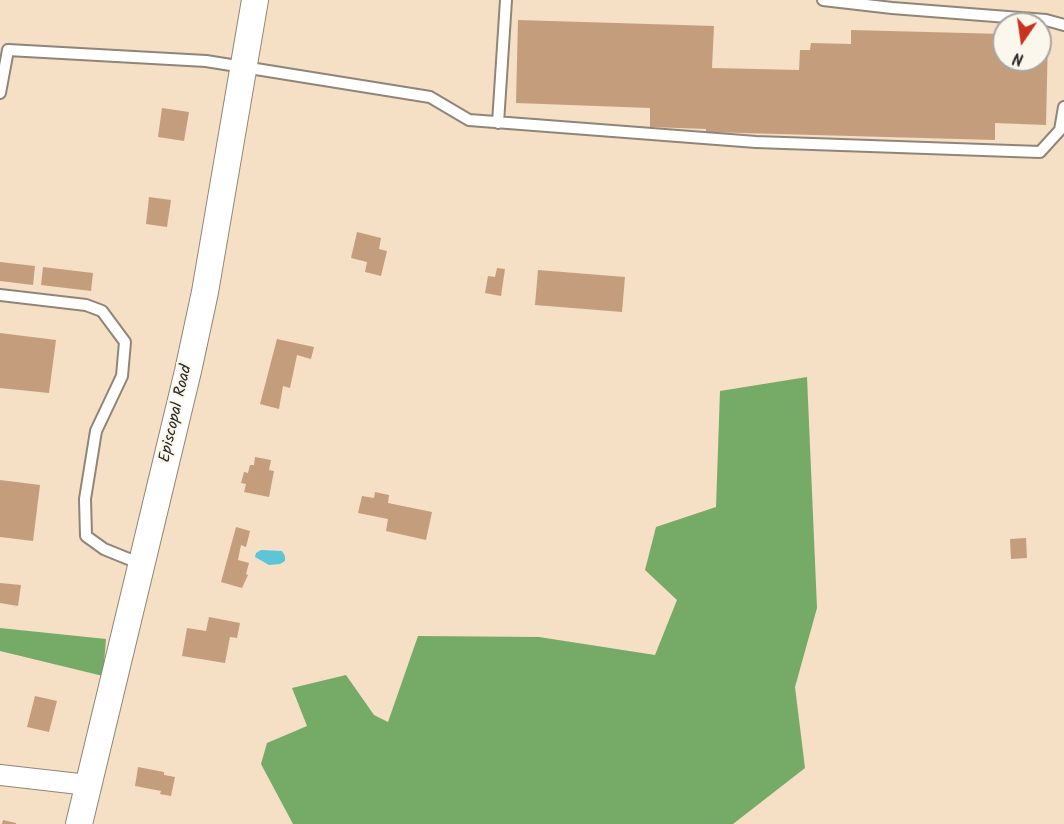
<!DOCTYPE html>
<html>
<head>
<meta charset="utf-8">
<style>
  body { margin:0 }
  #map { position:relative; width:1064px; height:824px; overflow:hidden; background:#f5dfc5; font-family:Kalam,sans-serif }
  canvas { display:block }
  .north { position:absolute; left:992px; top:12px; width:60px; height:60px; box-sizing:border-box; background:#fbf7ec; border:2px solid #a8a59f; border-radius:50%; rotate:193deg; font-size:16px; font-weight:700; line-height:24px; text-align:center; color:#2b2b2b }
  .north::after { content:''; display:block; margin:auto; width:21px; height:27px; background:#c8321e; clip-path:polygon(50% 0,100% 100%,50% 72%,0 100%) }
</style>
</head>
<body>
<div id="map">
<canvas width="1064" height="824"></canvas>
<div class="north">N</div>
</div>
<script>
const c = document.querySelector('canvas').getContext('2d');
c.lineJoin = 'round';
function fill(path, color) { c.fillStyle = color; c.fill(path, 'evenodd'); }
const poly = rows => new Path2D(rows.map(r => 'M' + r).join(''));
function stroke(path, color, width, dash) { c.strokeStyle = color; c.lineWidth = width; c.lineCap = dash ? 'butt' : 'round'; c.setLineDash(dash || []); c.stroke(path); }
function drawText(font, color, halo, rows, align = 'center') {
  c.font = font + ' Kalam,sans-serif'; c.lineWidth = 4.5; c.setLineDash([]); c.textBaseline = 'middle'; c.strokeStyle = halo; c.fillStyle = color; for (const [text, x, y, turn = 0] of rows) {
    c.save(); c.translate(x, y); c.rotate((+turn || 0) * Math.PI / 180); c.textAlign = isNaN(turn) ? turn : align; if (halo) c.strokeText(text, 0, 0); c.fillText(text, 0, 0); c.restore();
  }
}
const forest = poly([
  [807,377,817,608,795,687,805,768,733,824,293,824,261,764,267,743,307,726,292,688,346,675,374,715,388,722,418,636,539,637,655,655,677,600,645,570,656,527,716,507,720,391],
  [0,628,106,639,103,676,0,651]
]);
const water = poly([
  [261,550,282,551,285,556,285,561,280,564,269,565,255,557,256,553]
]);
const building = poly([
  [518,20,714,26,712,68,799,70,800,50,810,50,811,43,851,44,851,30,1004,34,1004,60,1040,60,1040,36,1048,36,1046,125,995,123,995,140,706,132,706,129,650,127,650,108,516,103],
  [162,108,189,112,184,141,158,137],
  [149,197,171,200,167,227,146,224],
  [357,232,381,238,379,249,387,251,381,276,365,272,367,262,351,258],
  [0,262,35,266,33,285,0,281],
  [43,267,93,273,91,291,41,285],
  [497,268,505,269,501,296,485,293,488,276,495,277],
  [538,270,625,277,622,312,535,305],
  [0,333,56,340,49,393,0,388],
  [277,339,314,347,311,359,297,355,290,388,283,386,279,409,260,404],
  [255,457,271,460,269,470,274,471,269,497,244,492,246,484,241,483,244,472,248,473,250,465,254,465],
  [0,480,40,485,33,541,0,537],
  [375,492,389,495,388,503,432,512,426,540,386,531,388,519,358,513,362,496,374,498],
  [236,527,250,531,246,547,241,545,238,560,249,563,246,574,248,575,242,588,221,582],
  [1026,538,1027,558,1011,559,1010,539],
  [0,583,21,585,18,606,0,603],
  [209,617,240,623,237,638,230,637,225,663,182,656,187,628,206,631],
  [35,696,57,701,49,732,27,727],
  [138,767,164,772,164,775,175,777,171,796,160,794,161,791,135,786],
  [3,820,16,823,16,824,2,824]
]);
const service = poly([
  [823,0,892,8,1046,20,1064,25],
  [0,93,8,50,206,61,430,97,469,120,756,142,1040,152,1060,130,1064,107],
  [498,123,506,0],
  [0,295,86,305,102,311,125,342,122,376,96,431,85,499,86,536,104,549,141,564]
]);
const minor = poly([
  [0,775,88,785]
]);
const tertiary = poly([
  [79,824,188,371,205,292,255,0]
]);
const streetNames = [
  ["Episcopal Road",177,414,-77]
];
fill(forest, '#76aa67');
fill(water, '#5cc5d7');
fill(building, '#c49e7c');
stroke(service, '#908578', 14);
stroke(minor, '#908578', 22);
stroke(tertiary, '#908578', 28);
stroke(service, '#fff', 10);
stroke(minor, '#fff', 20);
stroke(tertiary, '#fff', 26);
drawText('16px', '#2b2b2b', '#fbf7ec', streetNames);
</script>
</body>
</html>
